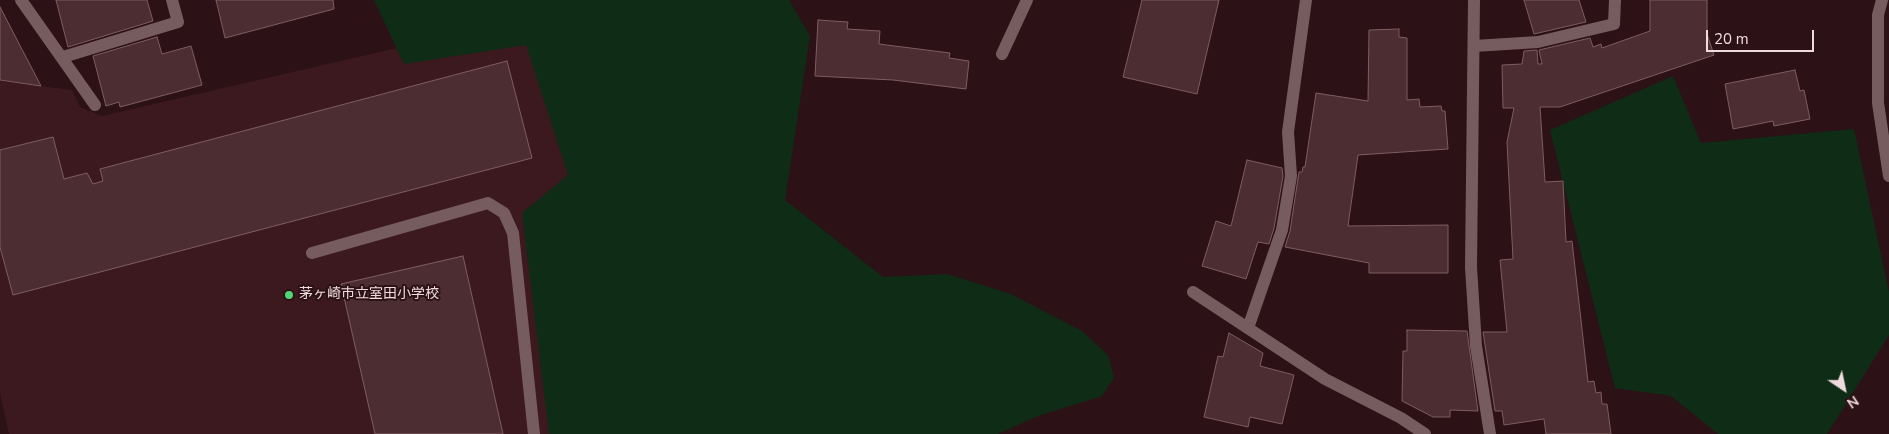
<!DOCTYPE html>
<html>
<head>
<meta charset="utf-8">
<style>
  body { margin:0 }
  #map { position:relative; width:1889px; height:434px; overflow:hidden; background:#2c1116; font-family:"Nunito Sans",sans-serif }
  canvas { display:block }
  .north { position:absolute; left:1819px; top:364px; width:50px; height:50px; -webkit-text-stroke:4px #2c1116; paint-order:stroke; rotate:146deg; font-size:14px; font-weight:700; line-height:20px; text-align:center; color:#efdbdd }
  .north::after { content:''; display:block; margin:auto; width:18px; height:22px; background:#efdbdd; clip-path:polygon(50% 0,100% 100%,50% 72%,0 100%) }
  .scale { position:absolute; left:1706px; top:30px; width:108px; height:22px; box-sizing:border-box; border:2px solid #efdbdd; border-top:0; padding-left:6px; font-size:15px; line-height:18px; white-space:nowrap; color:#efdbdd; -webkit-text-stroke:4px #2c1116; paint-order:stroke }
</style>
</head>
<body>
<div id="map">
<canvas width="1889" height="434"></canvas>
<div class="north">N</div>
<div class="scale">20 m</div>
</div>
<script>
const c = document.querySelector('canvas').getContext('2d');
c.lineJoin = 'round';
function fill(path, color) { c.fillStyle = color; c.fill(path, 'evenodd'); }
const poly = rows => new Path2D(rows.map(r => 'M' + r).join(''));
function stroke(path, color, width, dash) { c.strokeStyle = color; c.lineWidth = width; c.lineCap = dash ? 'butt' : 'round'; c.setLineDash(dash || []); c.stroke(path); }
function drawText(font, color, halo, rows, align = 'center') {
  c.font = font + ' "Nunito Sans","Noto Sans JP",sans-serif'; c.lineWidth = 4; c.setLineDash([]); c.textBaseline = 'middle'; c.strokeStyle = halo; c.fillStyle = color; for (const [text, x, y, turn = 0] of rows) {
    c.save(); c.translate(x, y); c.rotate((+turn || 0) * Math.PI / 180); c.textAlign = isNaN(turn) ? turn : align; if (halo) c.strokeText(text, 0, 0); c.fillText(text, 0, 0); c.restore();
  }
}
const built = poly([
  [540,15,572,198,586,434,9,434,0,393,0,81,72,90,80,107,102,116]
]);
const green = poly([
  [374,0,789,0,810,36,785,200,883,277,947,274,1011,294,1082,331,1108,355,1114,378,1102,396,1038,416,998,434,549,434,522,213,568,175,526,45,404,64],
  [1673,76,1701,143,1854,129,1889,292,1889,335,1827,434,1718,434,1671,396,1615,388,1550,130]
]);
const building = poly([
  [56,0,147,0,153,21,68,47,56,0],
  [216,0,333,0,334,9,225,38,216,0],
  [1142,0,1219,0,1197,94,1123,77,1142,0],
  [1524,0,1579,0,1586,22,1534,34,1524,0],
  [1650,0,1707,0,1707,34,1714,55,1560,107,1540,107,1545,182,1563,181,1566,242,1572,241,1588,382,1594,381,1596,393,1601,392,1602,404,1607,404,1611,434,1546,434,1544,419,1504,425,1502,411,1495,411,1483,332,1507,332,1500,260,1513,259,1507,142,1514,108,1503,108,1502,65,1522,64,1524,51,1537,50,1538,64,1542,64,1539,50,1590,38,1593,47,1601,44,1602,48,1650,31,1650,0],
  [0,7,41,86,0,80,0,7],
  [818,20,848,22,847,29,880,31,879,44,950,53,949,58,969,61,966,89,893,80,815,76,818,20],
  [1399,29,1399,37,1407,38,1407,100,1419,99,1420,107,1441,106,1442,111,1445,111,1448,149,1358,155,1348,226,1448,225,1448,273,1369,273,1369,263,1285,247,1290,231,1299,172,1302,172,1303,167,1305,167,1316,93,1368,101,1369,30,1399,29],
  [157,37,162,54,191,46,202,85,120,107,119,102,106,106,93,56,157,37],
  [507,61,532,158,13,295,0,247,0,150,53,137,64,179,87,173,93,184,103,181,100,169,507,61],
  [1795,70,1800,91,1804,90,1810,119,1774,126,1773,121,1733,129,1725,84,1795,70],
  [1247,160,1282,168,1283,176,1274,228,1269,244,1258,242,1246,279,1202,266,1216,221,1231,226,1247,160],
  [463,256,503,434,375,434,341,284,463,256],
  [1407,330,1467,331,1478,411,1450,410,1450,417,1433,417,1402,401,1403,351,1407,351,1407,330],
  [1229,333,1263,353,1260,366,1294,375,1282,424,1250,417,1248,427,1204,417,1218,356,1223,357,1229,333]
]);
const minor = poly([
  [21,0,95,105],
  [1474,0,1471,267,1476,346,1490,434],
  [1882,0,1878,15,1878,103,1889,176],
  [1474,46,1538,42,1614,24,1615,0],
  [1002,54,1027,0],
  [63,57,178,22,172,0],
  [312,253,488,203,504,213,513,233,534,434],
  [1193,292,1325,379,1401,418,1425,434],
  [1248,328,1282,230,1291,176,1288,132,1306,0]
]);
const markers = [
  [289,295,5,"#50d674"]
];
const poiNames = [
  ["茅ヶ崎市立室田小学校",299,295]
];
fill(built, '#3b191f');
fill(green, '#0f2c16');
fill(building, '#4c2d31');
stroke(building, '#7f5d61', 1);
stroke(minor, '#775c5f', 12);
for (const [x, y, r, color] of markers) { const dot = new Path2D(); dot.arc(x, y, r, 0, 2 * Math.PI); c.fillStyle = color; c.fill(dot); stroke(dot, '#2c1116', 2); }
drawText('14px', '#efdbdd', '#2c1116', poiNames, 'left');
</script>
</body>
</html>
